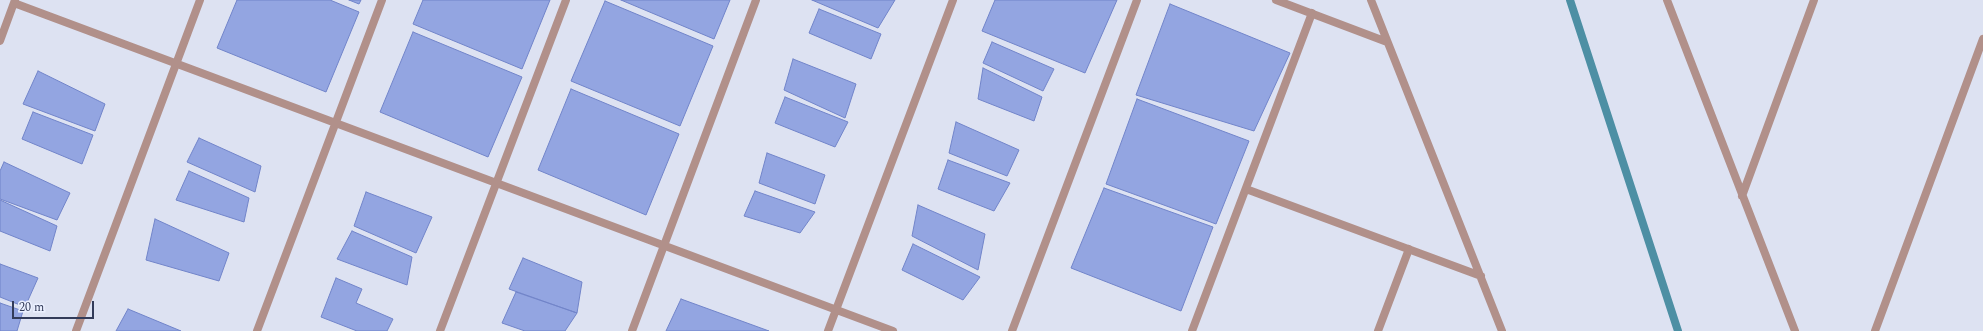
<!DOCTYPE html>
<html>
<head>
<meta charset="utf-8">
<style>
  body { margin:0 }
  #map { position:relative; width:1983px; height:331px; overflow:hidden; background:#dde2f2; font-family:Spectral,serif }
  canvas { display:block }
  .scale { position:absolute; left:12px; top:301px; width:82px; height:18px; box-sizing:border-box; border:2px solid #323b59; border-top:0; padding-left:5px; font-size:12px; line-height:14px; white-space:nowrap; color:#323b59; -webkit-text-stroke:3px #ebf0ff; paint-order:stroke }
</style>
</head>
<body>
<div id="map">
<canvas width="1983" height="331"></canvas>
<div class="scale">20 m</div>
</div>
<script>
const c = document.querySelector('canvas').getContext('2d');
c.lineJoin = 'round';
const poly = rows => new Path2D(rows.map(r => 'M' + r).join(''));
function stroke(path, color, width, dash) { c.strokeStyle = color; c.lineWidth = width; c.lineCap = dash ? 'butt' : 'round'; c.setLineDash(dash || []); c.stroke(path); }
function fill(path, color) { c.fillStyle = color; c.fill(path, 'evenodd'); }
const stream = poly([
  [1570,0,1678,331]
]);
const building = poly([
  [237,0,330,0,359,12,326,92,217,48,237,0],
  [349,0,361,0,359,4,349,0],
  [423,0,550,0,522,69,413,24,423,0],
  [621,0,730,0,714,39,621,0],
  [812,0,895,0,878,28,812,0],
  [995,0,1117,0,1085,73,982,31,995,0],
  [605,1,713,46,680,126,571,81,605,1],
  [1170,4,1290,53,1254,131,1136,95,1170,4],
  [819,9,881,34,871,59,809,33,819,9],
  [413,32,522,77,488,157,380,112,413,32],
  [992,42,1054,69,1043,91,983,63,992,42],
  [793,59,856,84,845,118,784,90,793,59],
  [983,68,1042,97,1034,121,978,99,983,68],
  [38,71,105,104,95,131,23,104,38,71],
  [571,89,679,134,646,215,538,170,571,89],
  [785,97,848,122,835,147,775,123,785,97],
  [1137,99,1249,141,1216,224,1106,184,1137,99],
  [33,112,93,135,82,164,22,139,33,112],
  [956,122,1019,150,1007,176,949,153,956,122],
  [199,138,261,166,255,192,187,162,199,138],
  [767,153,825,175,815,204,759,183,767,153],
  [948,160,1010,183,994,211,938,189,948,160],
  [4,162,70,193,57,220,0,199,0,171,4,162],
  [189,171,249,198,244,222,176,200,189,171],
  [1104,188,1213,227,1181,311,1071,268,1104,188],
  [755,191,815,212,800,233,744,216,755,191],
  [366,192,432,217,416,253,354,226,366,192],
  [0,200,57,226,50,251,0,231,0,200],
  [918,205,985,234,978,270,912,236,918,205],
  [155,219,229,253,219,281,146,260,155,219],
  [352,231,412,257,407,285,337,259,352,231],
  [913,244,980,277,963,300,902,270,913,244],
  [523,258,582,282,577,313,509,289,523,258],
  [0,264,38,278,25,307,0,297,0,264],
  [336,278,362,289,356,303,393,319,387,331,357,331,321,317,336,278],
  [516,292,577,313,565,331,525,331,502,323,516,292],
  [681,299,769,331,666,331,681,299],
  [0,303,23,311,17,331,0,331,0,303],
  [128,309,181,331,116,331,128,309]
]);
const street = poly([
  [1276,0,1387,42],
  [1371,0,1502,331],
  [1667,0,1795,331],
  [14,3,893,331],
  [0,41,15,0],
  [1246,189,1481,276],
  [1742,196,1814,0],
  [76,331,200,0],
  [257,331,382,0],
  [440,331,566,0],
  [632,331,756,0],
  [828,331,953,0],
  [1012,331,1137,0],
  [1192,331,1312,13],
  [1378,331,1409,249],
  [1875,331,1983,39]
]);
stroke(stream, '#4d8fa4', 8);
fill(building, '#93a5e1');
stroke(building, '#7184c9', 1);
stroke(street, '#b1908a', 8);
</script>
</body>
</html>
